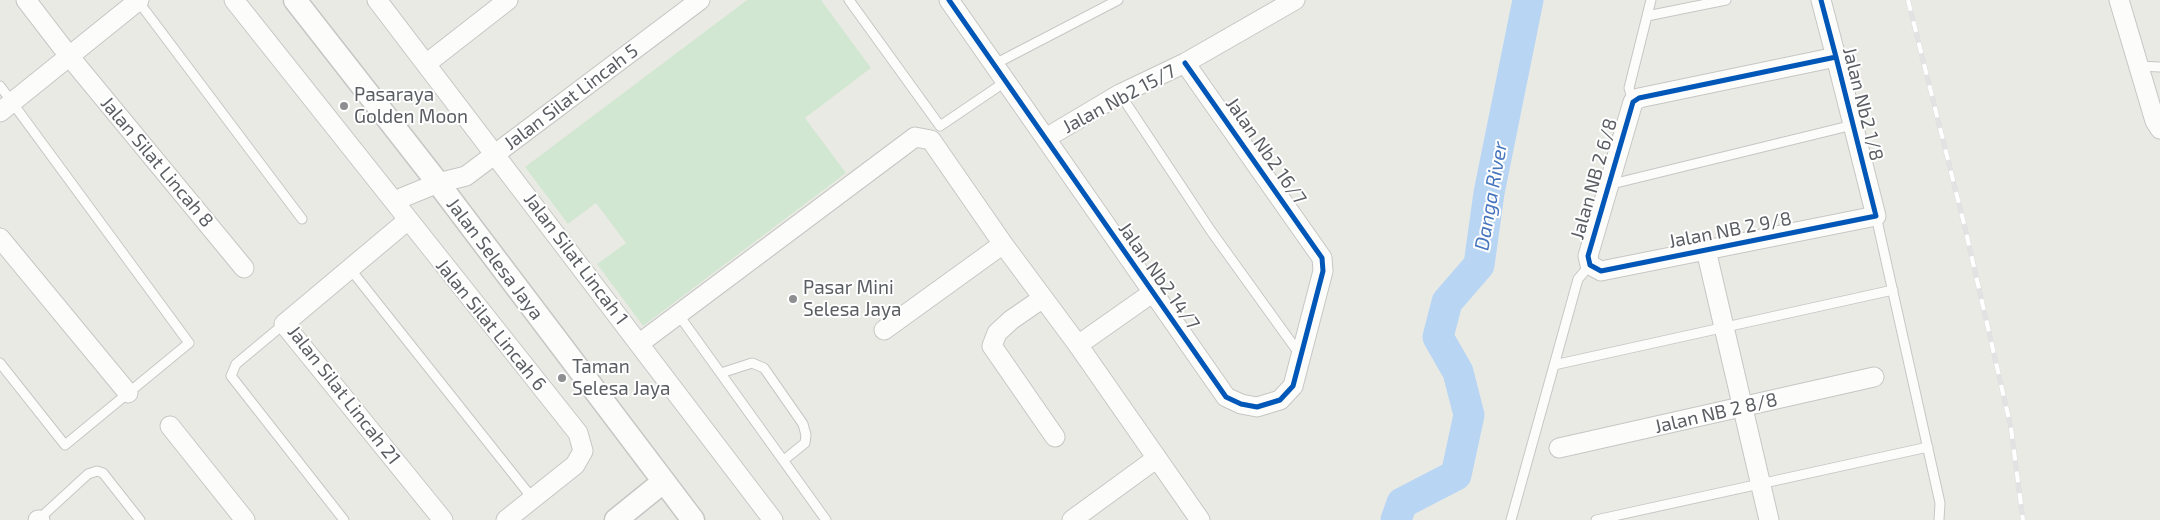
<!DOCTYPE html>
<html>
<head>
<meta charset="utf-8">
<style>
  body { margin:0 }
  canvas { display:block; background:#eaeae5 }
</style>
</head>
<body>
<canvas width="2160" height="520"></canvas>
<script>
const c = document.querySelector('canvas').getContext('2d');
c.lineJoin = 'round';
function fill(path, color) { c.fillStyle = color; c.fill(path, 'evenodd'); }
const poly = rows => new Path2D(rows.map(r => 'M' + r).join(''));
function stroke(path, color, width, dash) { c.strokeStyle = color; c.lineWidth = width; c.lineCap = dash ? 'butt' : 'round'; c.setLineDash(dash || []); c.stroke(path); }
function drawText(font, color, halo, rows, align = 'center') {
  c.font = font + ' "Exo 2",sans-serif'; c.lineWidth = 4; c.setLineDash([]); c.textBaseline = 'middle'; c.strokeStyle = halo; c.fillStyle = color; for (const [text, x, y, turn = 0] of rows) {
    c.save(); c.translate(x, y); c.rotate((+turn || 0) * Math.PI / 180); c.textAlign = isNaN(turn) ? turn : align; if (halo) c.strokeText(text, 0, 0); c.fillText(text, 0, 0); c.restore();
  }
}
const green = poly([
  [747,0,821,0,871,68,805,118,846,173,643,326,597,264,626,243,596,203,568,224,525,167]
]);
const river = poly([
  [1396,520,1402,503,1456,475,1469,415,1458,372,1438,337,1447,302,1479,265,1489,193,1528,0]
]);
const service = poly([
  [849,0,940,126,1005,82],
  [138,1,302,219],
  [1647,16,1726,0],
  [993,65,1118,0],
  [2138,66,2160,67],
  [0,86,189,343,65,445,0,363],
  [1120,94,1211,231,1301,356],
  [1633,102,1629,88,1651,0],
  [1608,185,1853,125],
  [1876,216,1940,503,1939,520],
  [351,270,533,499],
  [678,314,826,520],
  [284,324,236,364,231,376,344,520],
  [1554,365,1893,290],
  [721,373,752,363,764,368,803,424,806,435,805,443,784,460],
  [39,519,88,474,97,471,103,473,140,520],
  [1511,520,1578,279,1590,265],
  [1596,520,1928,447]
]);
const minor = poly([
  [26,0,69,56,244,268],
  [234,0,578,433,583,451,575,465,506,520],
  [377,0,773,520],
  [949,0,1226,397,1241,404,1257,407,1280,400,1293,386,1323,271,1322,258,1185,63],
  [1821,0,1836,57,1876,216,1601,271,1590,265,1588,256,1633,102,1639,98,1836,57],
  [2119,0,2155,121,2160,129],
  [426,64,508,0],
  [0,112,139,0],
  [1046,138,1120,94,1185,63,1295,0],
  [394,201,438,183,466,176,700,0],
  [408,220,284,324,443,520],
  [0,238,128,393],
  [1706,250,1769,520],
  [1043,298,1011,320,997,333,992,346,1055,437],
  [884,330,1003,244],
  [640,343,915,137,931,140,1003,244,1078,345,1200,520],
  [1078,345,1152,293],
  [170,426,245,520],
  [1559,448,1874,377],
  [38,520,40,520],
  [1072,520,1157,458]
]);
const tertiary = poly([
  [295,0,438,183,693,520],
  [616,520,663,482]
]);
const rail = poly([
  [1908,0,1965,228,2011,428,2023,520]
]);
const cycleway = poly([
  [949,0,1226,397,1241,404,1257,407,1280,400,1293,386,1323,271,1322,258,1185,63],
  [1821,0,1836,57,1876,216,1601,271,1590,265,1588,256,1633,102,1639,98,1836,57]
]);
const markers = [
  [344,106,5,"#8c8e90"],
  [793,299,5,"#8c8e90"],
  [562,378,5,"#8c8e90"]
];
const poiNames = [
  ["Pasaraya",354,95],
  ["Golden Moon",354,117],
  ["Pasar Mini",803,288],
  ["Selesa Jaya",803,310],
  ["Taman",572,367],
  ["Selesa Jaya",572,389]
];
const streetNames = [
  ["Jalan Silat Lincah 5",571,97,-37],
  ["Jalan Nb2 15/7",1119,99,-28],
  ["Jalan Nb2 1/8",1863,104,76],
  ["Jalan Nb2 16/7",1266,151,55],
  ["Jalan Silat Lincah 8",157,162,50],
  ["Jalan NB 2 6/8",1594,179,-74],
  ["Jalan NB 2 9/8",1730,230,-11],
  ["Jalan Selesa Jaya",495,259,53],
  ["Jalan Silat Lincah 1",576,259,53],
  ["Jalan Nb2 14/7",1159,276,55],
  ["Jalan Silat Lincah 6",491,325,51],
  ["Jalan Silat Lincah 21",344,395,52],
  ["Jalan NB 2 8/8",1716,413,-13]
];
const waterNames = [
  ["Danga River",1491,196,-80]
];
fill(green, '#d2e7d2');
stroke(river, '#b8d6f4', 31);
stroke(service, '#c6c7c5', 11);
stroke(minor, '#c6c7c5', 21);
stroke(tertiary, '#c6c7c5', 25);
stroke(service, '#fcfcfb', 9);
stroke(minor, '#fcfcfb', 19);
stroke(tertiary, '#fcfcfb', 22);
stroke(rail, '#e2e2e2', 5.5);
stroke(rail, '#fff', 4, [11]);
stroke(cycleway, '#0057b8', 5);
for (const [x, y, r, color] of markers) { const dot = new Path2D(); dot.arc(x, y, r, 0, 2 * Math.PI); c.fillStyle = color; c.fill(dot); stroke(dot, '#fff', 2); }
drawText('19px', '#5a5d62', '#fff', poiNames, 'left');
drawText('19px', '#5a5d62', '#fff', streetNames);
drawText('italic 20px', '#4776be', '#fff', waterNames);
</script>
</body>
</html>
